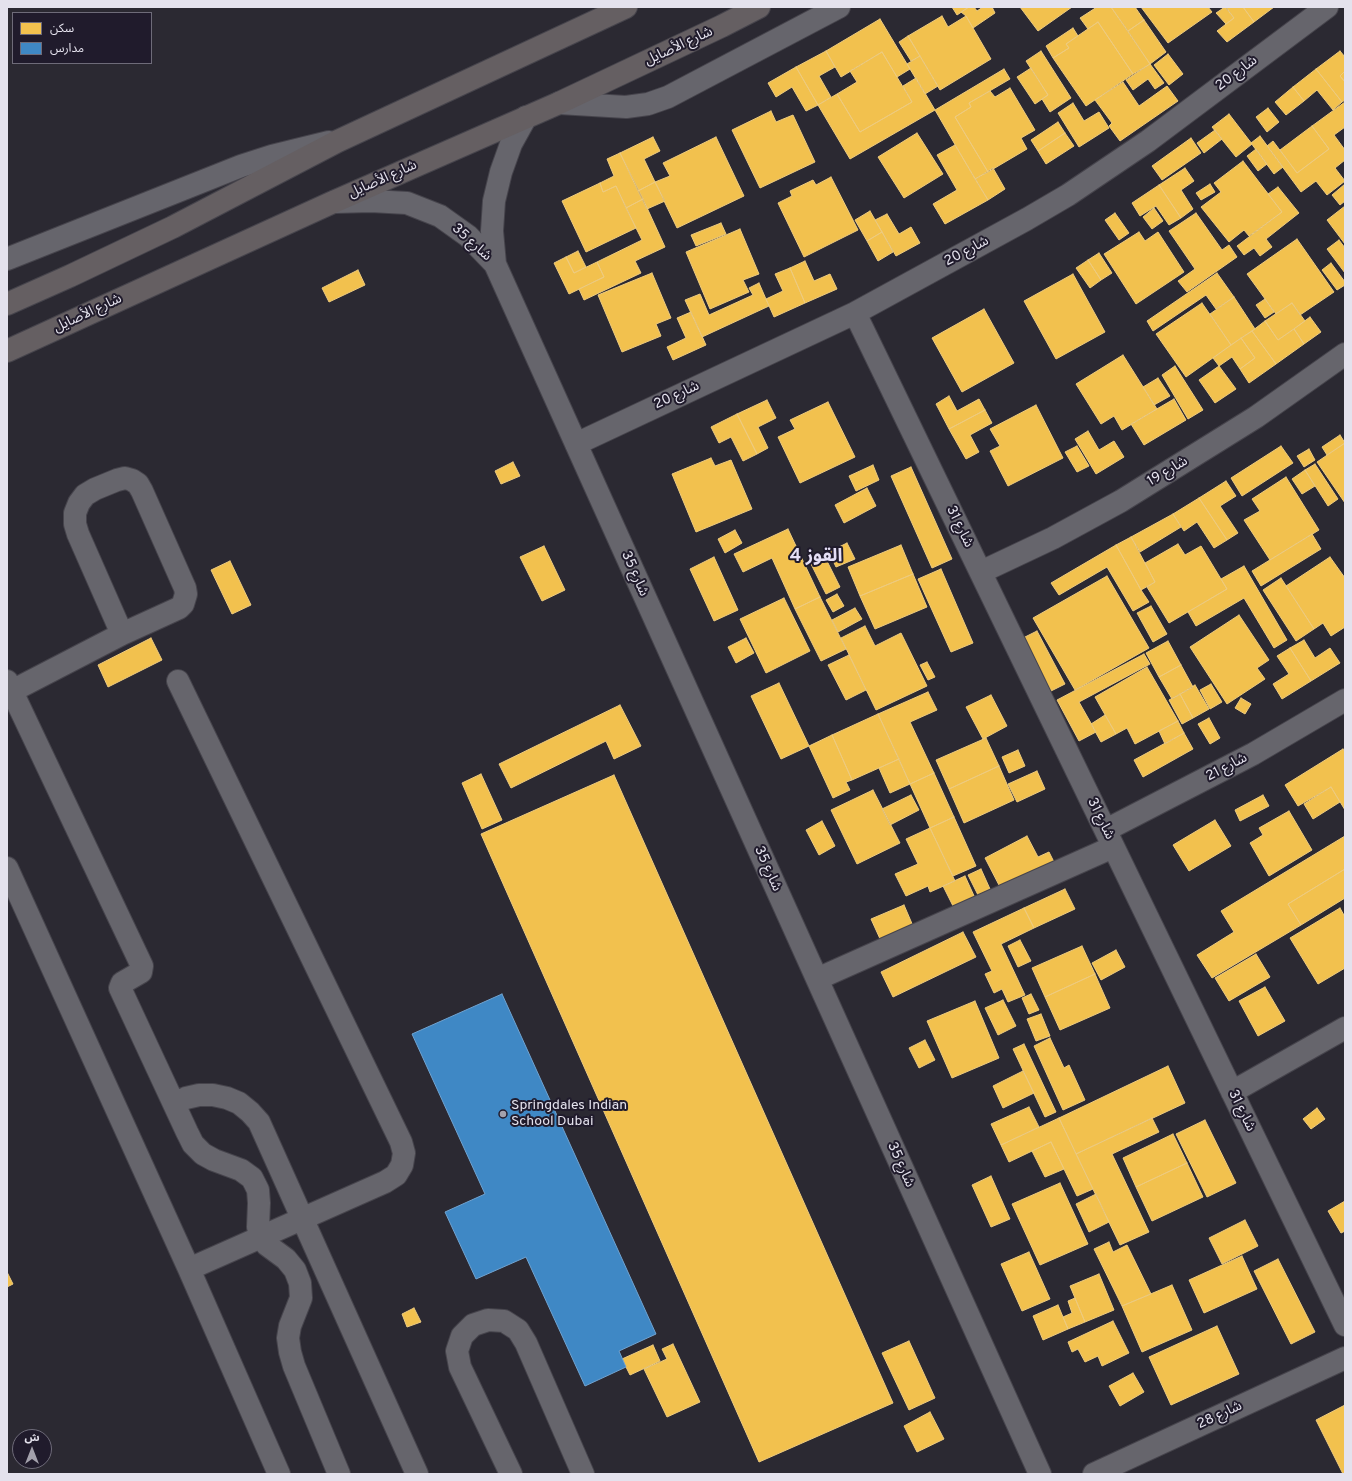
<!DOCTYPE html>
<html>
<head>
<meta charset="utf-8">
<style>
  body { margin:0 }
  #map { position:relative; width:1352px; height:1481px; overflow:hidden; background:#2b2932; font-family:Overpass,"Noto Sans Arabic",sans-serif }
  canvas { display:block }
  .frame { position:absolute; inset:0; border:8px solid #e4e2ed; pointer-events:none }
  .legend { position:absolute; left:12px; top:12px; width:140px; height:52px; box-sizing:border-box; background:#201b2c; border:1px solid #6e6b79; margin:0; padding:5px 7px; list-style:none; font-size:12px; color:#e4e2ed }
  .legend li { display:flex; align-items:center; gap:8px; height:20px }
  .legend b { width:20px; border:1px solid #6e6b79 }
  .north { position:absolute; left:12px; top:1429px; width:40px; height:40px; box-sizing:border-box; background:#201b2c; border:1px solid #6e6b79; border-radius:50%; rotate:0deg; font-size:11px; font-weight:700; line-height:16px; text-align:center; color:#e4e2ed }
  .north::after { content:''; display:block; margin:auto; width:14px; height:18px; background:#a3a1ac; clip-path:polygon(50% 0,100% 100%,50% 72%,0 100%) }
</style>
</head>
<body>
<div id="map">
<canvas width="1352" height="1481"></canvas>
<div class="frame"></div>
<ul class="legend">
<li><b style="height:11px;background:#f2c14e"></b>سكن</li>
<li><b style="height:11px;background:#3f88c5"></b>مدارس</li>
</ul>
<div class="north">ش</div>
</div>
<script>
const c = document.querySelector('canvas').getContext('2d');
c.lineJoin = 'round';
function fill(path, color) { c.fillStyle = color; c.fill(path, 'evenodd'); }
const poly = rows => new Path2D(rows.map(r => 'M' + r).join(''));
function stroke(path, color, width, dash) { c.strokeStyle = color; c.lineWidth = width; c.lineCap = dash ? 'butt' : 'round'; c.setLineDash(dash || []); c.stroke(path); }
function drawText(font, color, halo, rows, align = 'center') {
  c.font = font + ' Overpass,"Noto Sans Arabic",sans-serif'; c.lineWidth = 4; c.setLineDash([]); c.textBaseline = 'middle'; c.strokeStyle = halo; c.fillStyle = color; for (const [text, x, y, turn = 0] of rows) {
    c.save(); c.translate(x, y); c.rotate((+turn || 0) * Math.PI / 180); c.textAlign = isNaN(turn) ? turn : align; if (halo) c.strokeText(text, 0, 0); c.fillText(text, 0, 0); c.restore();
  }
}
const homes = poly([
  [952,7,969,7,957,15,952,7],
  [969,7,974,7,977,11,983,7,992,7,995,13,973,28,966,16,961,12,969,7],
  [1020,7,1072,7,1038,31,1020,7],
  [1097,7,1111,7,1150,64,1133,74,1098,22,1088,29,1080,18,1097,7],
  [1111,7,1135,7,1144,20,1128,31,1111,7],
  [1141,7,1208,7,1212,12,1168,43,1141,7],
  [1225,7,1234,18,1226,24,1216,13,1225,7],
  [1226,7,1243,7,1254,22,1227,42,1217,31,1234,18,1226,7],
  [1243,7,1274,7,1254,22,1243,7],
  [942,16,948,27,966,16,991,59,940,90,908,36,942,16],
  [880,19,910,69,897,77,882,52,841,77,826,51,880,19],
  [1144,20,1166,52,1150,64,1128,31,1144,20],
  [1098,22,1133,74,1086,106,1053,58,1069,48,1066,44,1098,22],
  [1073,28,1078,36,1066,44,1069,48,1053,58,1046,46,1073,28],
  [908,36,920,56,911,61,899,42,908,36],
  [826,51,835,67,819,76,831,97,818,105,796,67,826,51],
  [1041,51,1071,98,1050,112,1042,99,1048,95,1026,61,1041,51],
  [1340,51,1345,57,1345,71,1340,76,1345,82,1345,100,1342,102,1316,69,1340,51],
  [882,52,912,102,860,132,837,94,857,82,850,71,882,52],
  [1168,54,1183,74,1169,85,1154,65,1168,54],
  [920,56,938,86,925,94,907,64,920,56],
  [1150,64,1164,83,1155,89,1148,79,1133,90,1126,80,1150,64],
  [796,67,818,105,806,111,792,87,776,97,768,83,796,67],
  [1031,68,1048,95,1035,104,1017,77,1031,68],
  [1004,69,1010,79,969,103,971,107,955,117,988,172,975,179,935,110,1004,69],
  [1316,69,1342,102,1333,110,1317,90,1304,101,1293,87,1316,69],
  [1345,71,1345,82,1340,76,1345,71],
  [916,78,935,110,850,159,818,105,837,94,860,132,912,102,903,86,916,78],
  [1123,82,1139,106,1167,86,1178,101,1120,141,1109,126,1112,123,1095,100,1123,82],
  [1293,87,1304,101,1286,115,1275,102,1293,87],
  [1010,88,1035,130,1021,138,1027,149,988,172,955,117,971,107,969,103,990,91,995,97,1010,88],
  [1345,102,1345,127,1334,135,1345,150,1345,160,1335,168,1345,181,1327,195,1316,181,1301,192,1267,146,1273,141,1297,173,1329,149,1312,126,1345,102],
  [1073,103,1084,121,1099,112,1109,128,1079,147,1058,113,1073,103],
  [1268,108,1279,122,1267,132,1256,117,1268,108],
  [771,111,776,122,793,115,815,162,760,188,732,130,771,111],
  [1229,114,1252,144,1236,157,1212,127,1229,114],
  [1058,122,1065,133,1038,151,1031,140,1058,122],
  [1312,126,1329,149,1297,173,1280,150,1312,126],
  [1215,130,1222,139,1204,153,1197,143,1215,130],
  [917,133,943,174,904,198,878,157,917,133],
  [1065,133,1074,146,1046,164,1038,151,1065,133],
  [1260,136,1283,167,1274,174,1251,143,1260,136],
  [653,137,660,151,644,159,655,182,638,191,620,153,653,137],
  [716,137,744,196,677,228,655,182,670,176,663,163,716,137],
  [1191,138,1201,153,1162,180,1152,166,1191,138],
  [955,145,988,200,945,224,933,204,957,190,937,155,955,145],
  [1256,149,1267,164,1258,171,1247,156,1256,149],
  [620,153,643,199,626,208,616,186,603,192,600,183,614,176,607,159,620,153],
  [1243,161,1282,212,1249,236,1244,230,1229,242,1201,207,1221,192,1214,183,1243,161],
  [993,168,1005,189,988,200,975,179,993,168],
  [1185,168,1194,181,1181,190,1193,209,1181,218,1159,185,1185,168],
  [831,177,858,230,804,257,778,203,792,196,790,191,813,180,816,185,831,177],
  [655,182,665,201,647,209,638,191,655,182],
  [600,183,603,192,616,186,636,228,586,252,562,201,600,183],
  [1210,184,1215,192,1201,200,1196,193,1210,184],
  [1345,184,1345,201,1340,205,1332,195,1345,184],
  [1159,185,1181,218,1169,225,1156,206,1140,216,1132,203,1159,185],
  [1278,187,1299,213,1266,239,1272,247,1260,256,1254,248,1244,255,1237,246,1282,212,1268,194,1278,187],
  [643,199,665,247,635,261,641,273,584,300,579,289,604,277,597,262,642,240,626,208,643,199],
  [1345,206,1345,244,1327,220,1345,206],
  [1154,208,1163,221,1152,229,1143,217,1154,208],
  [870,211,882,232,867,241,855,220,870,211],
  [1115,213,1129,233,1119,240,1105,220,1115,213],
  [1196,213,1222,250,1229,245,1237,257,1187,292,1178,281,1195,269,1169,231,1196,213],
  [887,214,899,234,911,227,920,243,896,256,875,220,887,214],
  [721,223,726,234,696,246,691,235,721,223],
  [740,229,759,274,743,280,749,292,710,309,686,252,740,229],
  [882,232,893,252,878,261,867,241,882,232],
  [1139,232,1145,241,1158,232,1184,272,1136,304,1104,254,1139,232],
  [1297,239,1334,292,1300,315,1292,303,1276,314,1247,274,1297,239],
  [1339,240,1345,248,1345,273,1327,249,1339,240],
  [578,251,586,267,574,273,566,257,578,251],
  [1099,253,1112,273,1101,280,1088,260,1099,253],
  [566,257,574,273,597,262,604,277,569,294,554,263,566,257],
  [1088,260,1101,280,1090,288,1076,268,1088,260],
  [805,261,814,281,830,274,837,289,805,303,790,268,805,261],
  [1331,263,1345,282,1345,285,1337,290,1322,270,1331,263],
  [790,268,805,303,774,317,766,299,783,291,775,274,790,268],
  [358,270,365,285,329,302,322,288,358,270],
  [652,273,671,318,656,324,661,336,622,352,598,295,652,273],
  [1217,273,1234,297,1216,309,1206,295,1153,331,1147,321,1217,273],
  [1073,274,1105,332,1056,359,1024,301,1073,274],
  [759,283,769,306,702,337,685,300,700,294,709,315,753,295,749,288,759,283],
  [1234,297,1255,329,1231,345,1210,314,1234,297],
  [1265,299,1274,312,1265,318,1256,305,1265,299],
  [1202,303,1231,345,1186,377,1156,334,1202,303],
  [1292,303,1305,321,1278,340,1265,321,1292,303],
  [984,309,1014,363,962,392,932,338,984,309],
  [691,312,706,345,673,360,667,347,686,338,677,318,691,312],
  [1310,317,1321,332,1304,344,1294,329,1310,317],
  [1265,321,1278,340,1294,329,1304,344,1276,364,1252,331,1265,321],
  [1252,331,1276,364,1249,383,1240,369,1255,358,1241,338,1252,331],
  [1241,338,1255,358,1240,369,1232,357,1219,366,1213,358,1241,338],
  [1123,355,1157,409,1122,430,1114,416,1101,424,1076,384,1123,355],
  [1175,366,1203,410,1188,419,1162,375,1175,366],
  [1219,366,1236,389,1215,403,1199,380,1219,366],
  [1158,378,1170,396,1154,405,1143,387,1158,378],
  [949,396,957,411,979,399,985,410,949,429,936,404,949,396],
  [1174,399,1186,420,1144,445,1131,424,1174,399],
  [767,400,776,418,758,427,768,448,757,454,737,414,767,400],
  [828,402,855,457,800,483,778,437,795,429,790,420,828,402],
  [1036,405,1063,458,1008,486,990,451,1000,446,990,429,1036,405],
  [985,410,992,423,970,435,979,452,966,459,949,429,985,410],
  [737,414,757,454,743,461,731,437,719,443,711,427,737,414],
  [1088,431,1099,450,1114,441,1124,457,1096,474,1075,439,1088,431],
  [1340,435,1345,443,1327,455,1322,447,1340,435],
  [1345,443,1345,503,1317,462,1345,443],
  [1077,446,1089,466,1077,472,1065,452,1077,446],
  [1281,446,1293,463,1242,496,1231,478,1281,446],
  [1309,449,1315,460,1304,467,1297,456,1309,449],
  [711,458,715,466,731,460,752,509,696,532,672,474,711,458],
  [513,462,520,476,501,484,495,471,513,462],
  [1315,464,1338,499,1328,506,1305,470,1315,464],
  [873,465,879,480,856,491,849,476,873,465],
  [911,467,952,559,932,568,891,476,911,467],
  [1305,470,1315,486,1302,494,1292,479,1305,470],
  [1286,477,1319,530,1270,560,1244,520,1260,511,1252,499,1286,477],
  [1226,481,1236,496,1220,506,1238,533,1227,540,1199,498,1226,481],
  [867,488,876,506,844,523,835,505,867,488],
  [1199,498,1227,540,1214,548,1197,522,1184,531,1173,514,1199,498],
  [1173,514,1181,527,1140,552,1131,537,1173,514],
  [788,529,820,597,795,609,772,558,743,572,734,554,788,529],
  [735,530,742,543,725,553,718,539,735,530],
  [1312,534,1321,549,1261,586,1252,571,1312,534],
  [1131,537,1155,582,1141,590,1116,545,1131,537],
  [847,543,855,559,836,567,829,552,847,543],
  [1178,544,1185,555,1201,546,1227,589,1169,623,1147,587,1155,582,1145,563,1178,544],
  [901,545,913,574,860,596,848,567,901,545],
  [1116,545,1141,590,1149,602,1133,611,1107,567,1059,595,1051,583,1116,545],
  [544,546,565,590,542,601,520,557,544,546],
  [824,555,840,587,826,594,810,562,824,555],
  [714,557,738,610,714,621,690,569,714,557],
  [1330,557,1345,578,1345,627,1331,636,1323,623,1314,629,1286,586,1330,557],
  [230,561,251,605,232,614,211,570,230,561],
  [1244,566,1287,640,1274,648,1244,598,1196,626,1188,612,1227,589,1221,579,1244,566],
  [941,569,973,643,951,652,918,579,941,569],
  [913,574,927,607,875,629,860,596,913,574],
  [1107,576,1149,648,1075,690,1033,618,1107,576],
  [1281,578,1314,629,1296,641,1263,590,1281,578],
  [837,594,844,606,833,612,826,600,837,594],
  [820,597,846,649,821,661,795,609,820,597],
  [784,598,810,651,766,673,740,619,784,598],
  [1151,606,1167,634,1153,642,1137,613,1151,606],
  [855,608,862,619,838,632,832,620,855,608],
  [1239,615,1269,660,1257,668,1265,679,1227,704,1190,647,1239,615],
  [865,626,875,646,901,633,927,686,876,710,841,638,865,626],
  [1037,631,1065,684,1051,691,1023,638,1037,631],
  [151,638,162,660,108,687,98,665,151,638],
  [746,638,754,653,736,663,728,647,746,638],
  [1304,640,1315,658,1330,648,1340,663,1311,681,1290,648,1304,640],
  [1168,641,1181,665,1159,677,1146,653,1168,641],
  [1290,648,1311,681,1282,699,1273,684,1289,674,1277,656,1290,648],
  [1144,654,1150,664,1079,702,1096,732,1079,741,1057,700,1144,654],
  [849,655,866,690,846,700,828,665,849,655],
  [927,662,935,677,928,680,920,665,927,662],
  [1181,665,1193,687,1172,699,1159,677,1181,665],
  [1147,667,1178,721,1135,744,1127,728,1116,734,1095,697,1147,667],
  [779,683,809,746,781,759,751,696,779,683],
  [1211,684,1222,702,1210,709,1200,690,1211,684],
  [1195,685,1209,709,1193,718,1180,694,1195,685],
  [928,692,937,710,910,722,934,773,910,784,878,714,928,692],
  [1180,694,1193,718,1182,724,1169,700,1180,694],
  [991,695,1007,726,983,739,966,707,991,695],
  [1241,698,1251,704,1245,714,1235,708,1241,698],
  [620,705,641,746,614,759,606,741,511,788,499,764,620,705],
  [878,714,899,759,852,780,832,735,878,714],
  [1105,715,1116,734,1101,742,1091,724,1105,715],
  [1209,718,1220,738,1210,744,1198,724,1209,718],
  [1178,721,1184,733,1165,744,1159,731,1178,721],
  [1184,733,1193,749,1143,777,1134,760,1184,733],
  [832,735,852,780,846,782,850,790,833,798,809,746,832,735],
  [986,738,999,766,949,789,936,760,986,738],
  [1343,749,1345,752,1345,810,1331,787,1298,806,1285,785,1343,749],
  [1018,750,1025,766,1009,773,1002,757,1018,750],
  [899,759,910,784,890,793,879,768,899,759],
  [999,766,1014,800,964,823,949,789,999,766],
  [1037,771,1045,789,1017,802,1008,784,1037,771],
  [934,773,954,817,930,828,910,784,934,773],
  [481,774,502,820,482,829,462,783,481,774],
  [614,775,893,1403,759,1462,481,834,614,775],
  [1331,787,1340,802,1313,819,1304,804,1331,787],
  [873,790,900,843,857,864,831,810,873,790],
  [911,795,919,810,890,825,882,809,911,795],
  [1263,795,1269,806,1240,821,1235,810,1263,795],
  [1289,811,1312,850,1269,876,1250,843,1263,835,1259,828,1289,811],
  [954,817,976,866,953,876,930,828,954,817],
  [1215,820,1231,846,1189,871,1173,845,1215,820],
  [822,821,835,846,819,855,806,830,822,821],
  [930,828,955,881,930,892,928,886,906,896,895,874,918,864,906,839,930,828],
  [1027,836,1038,857,1049,852,1054,862,1001,889,985,858,1027,836],
  [1345,836,1345,869,1288,904,1301,925,1212,978,1197,955,1234,932,1221,911,1345,836],
  [981,869,990,889,978,895,968,875,981,869],
  [1345,869,1345,898,1301,925,1288,904,1345,869],
  [965,876,975,898,954,908,943,886,965,876],
  [1065,889,1075,909,1034,928,1024,908,1065,889],
  [904,905,913,926,881,941,871,919,904,905],
  [1024,908,1034,928,1001,944,1025,995,1008,1002,1002,989,994,993,985,974,992,971,973,932,1024,908],
  [1340,908,1345,917,1345,968,1318,984,1290,938,1340,908],
  [963,932,976,957,893,997,881,972,963,932],
  [1020,940,1031,961,1018,967,1008,946,1020,940],
  [1082,946,1095,974,1045,997,1032,968,1082,946],
  [1116,950,1125,967,1101,980,1092,963,1116,950],
  [1256,954,1270,977,1229,1001,1215,978,1256,954],
  [1095,974,1110,1008,1060,1030,1045,997,1095,974],
  [1265,987,1285,1021,1258,1036,1239,1001,1265,987],
  [1031,994,1039,1010,1029,1014,1022,998,1031,994],
  [1003,1000,1016,1026,998,1035,985,1008,1003,1000],
  [975,1001,999,1058,952,1078,927,1021,975,1001],
  [1041,1014,1050,1036,1036,1041,1027,1019,1041,1014],
  [1050,1038,1064,1068,1069,1065,1085,1100,1063,1110,1034,1046,1050,1038],
  [925,1040,935,1060,919,1068,909,1048,925,1040],
  [1024,1044,1056,1112,1045,1117,1013,1049,1024,1044],
  [1168,1066,1185,1103,1076,1154,1059,1118,1168,1066],
  [1023,1071,1034,1093,1003,1108,993,1086,1023,1071],
  [1029,1107,1039,1127,1001,1145,991,1124,1029,1107],
  [1317,1108,1325,1119,1311,1129,1303,1119,1317,1108],
  [1059,1118,1093,1189,1077,1196,1051,1142,1009,1162,1001,1145,1059,1118],
  [1152,1118,1159,1132,1112,1154,1149,1232,1120,1245,1076,1154,1152,1118],
  [1205,1120,1236,1183,1207,1197,1176,1134,1205,1120],
  [1173,1134,1187,1163,1136,1187,1123,1158,1173,1134],
  [1051,1142,1064,1169,1045,1177,1032,1151,1051,1142],
  [1187,1163,1203,1197,1152,1221,1136,1187,1187,1163],
  [991,1176,1010,1219,991,1227,972,1185,991,1176],
  [1060,1183,1088,1244,1040,1265,1012,1204,1060,1183],
  [1096,1194,1109,1222,1089,1232,1076,1204,1096,1194],
  [1345,1201,1345,1231,1341,1233,1328,1211,1345,1201],
  [1245,1220,1258,1246,1222,1264,1209,1238,1245,1220],
  [1109,1242,1113,1252,1127,1245,1151,1294,1122,1306,1094,1249,1109,1242],
  [1029,1252,1050,1299,1022,1311,1001,1264,1029,1252],
  [1242,1256,1257,1289,1204,1313,1189,1280,1242,1256],
  [1278,1259,1315,1332,1291,1344,1254,1271,1278,1259],
  [7,1272,13,1284,7,1287,7,1272],
  [1099,1274,1114,1310,1085,1322,1070,1286,1099,1274],
  [1172,1285,1192,1330,1142,1352,1122,1306,1172,1285],
  [1075,1298,1085,1322,1068,1329,1063,1317,1072,1313,1068,1301,1075,1298],
  [1058,1305,1068,1329,1043,1340,1033,1316,1058,1305],
  [414,1308,421,1322,407,1327,402,1314,414,1308],
  [1113,1321,1129,1353,1102,1366,1098,1356,1085,1362,1078,1349,1072,1352,1068,1342,1113,1321],
  [1217,1326,1239,1374,1171,1405,1149,1357,1217,1326],
  [909,1341,935,1398,909,1410,882,1353,909,1341],
  [673,1344,700,1402,667,1417,644,1369,667,1359,662,1349,673,1344],
  [653,1345,660,1361,630,1375,622,1359,653,1345],
  [1133,1373,1144,1392,1120,1406,1109,1386,1133,1373],
  [1345,1405,1345,1474,1343,1474,1316,1420,1345,1405],
  [930,1412,944,1439,917,1452,904,1426,930,1412]
]);
const schools = poly([
  [502,994,656,1334,619,1351,626,1367,585,1386,526,1257,476,1279,445,1212,485,1194,412,1034,502,994]
]);
const minor = poly([
  [559,103,626,107,648,104,668,97,839,7],
  [334,202,371,201,407,203,440,216,468,236,495,264,1040,1474],
  [7,259,241,166,272,156,329,142],
  [495,264,492,231,494,201,501,172,511,144,526,117],
  [855,313,1345,1325],
  [576,444,855,313,1027,219,1068,195,1148,141,1327,7],
  [981,572,1053,538,1121,501,1256,417,1345,354],
  [7,681,142,966,141,972,122,983,120,988,187,1132,193,1144,203,1154,214,1160,241,1170,252,1178,258,1190,259,1203,258,1227,262,1238,267,1245,286,1259,295,1270,300,1283,301,1298,290,1326,288,1338,290,1352,294,1366,339,1474],
  [178,681,401,1142,404,1153,402,1165,396,1175,385,1182,189,1269],
  [12,691,122,634,179,608,183,604,186,594,185,588,142,491,138,484,132,480,125,478,117,480,95,489,85,495,79,503,75,513,75,524,78,534,122,634],
  [1106,830,1253,754,1345,700],
  [7,868,189,1269,279,1474],
  [817,979,1113,847],
  [1232,1092,1345,1028],
  [174,1104,186,1098,199,1095,213,1095,227,1098,239,1103,250,1112,259,1122,417,1474],
  [511,1474,460,1367,457,1351,462,1336,473,1325,488,1320,504,1321,518,1330,526,1343,583,1474],
  [1094,1474,1345,1358]
]);
const major = poly([
  [7,304,70,276,173,227,338,141,626,7],
  [7,351,331,203,559,103,722,26,759,7]
]);
const markers = [
  [503,1114,4,"#a3a1ac"]
];
const streetNames = [
  ["شارع الأصايل",679,47,-25],
  ["شارع 20",1237,74,-37],
  ["شارع الأصايل",383,180,-24],
  ["شارع 35",471,243,42],
  ["شارع 20",967,252,-28],
  ["شارع الأصايل",88,314,-25],
  ["شارع 20",677,396,-25],
  ["شارع 19",1168,472,-31],
  ["شارع 31",959,527,64],
  ["شارع 35",634,574,66],
  ["شارع 21",1227,768,-28],
  ["شارع 31",1100,819,64],
  ["شارع 35",767,869,66],
  ["شارع 31",1241,1111,64],
  ["شارع 35",900,1165,66],
  ["شارع 28",1220,1416,-25]
];
const poiNames = [
  ["Springdales Indian",511,1106],
  ["School Dubai",511,1122]
];
const districtNames = [
  ["القوز 4",816,557]
];
fill(homes, '#f2c14e');
stroke(homes, '#eecb7e', 1);
fill(schools, '#3f88c5');
stroke(schools, '#70a3d1', 1);
stroke(minor, '#46444c', 24);
stroke(major, '#46444c', 24);
stroke(minor, '#66656c', 22);
stroke(major, '#655f62', 22);
for (const [x, y, r, color] of markers) { const dot = new Path2D(); dot.arc(x, y, r, 0, 2 * Math.PI); c.fillStyle = color; c.fill(dot); stroke(dot, '#201b2c', 1.5); }
drawText('14px', '#e4e2ed', '#201b2c', streetNames);
drawText('14px', '#e4e2ed', '#201b2c', poiNames, 'left');
drawText('bold 18px', '#e5dff6', '#201b2c', districtNames);
</script>
</body>
</html>
